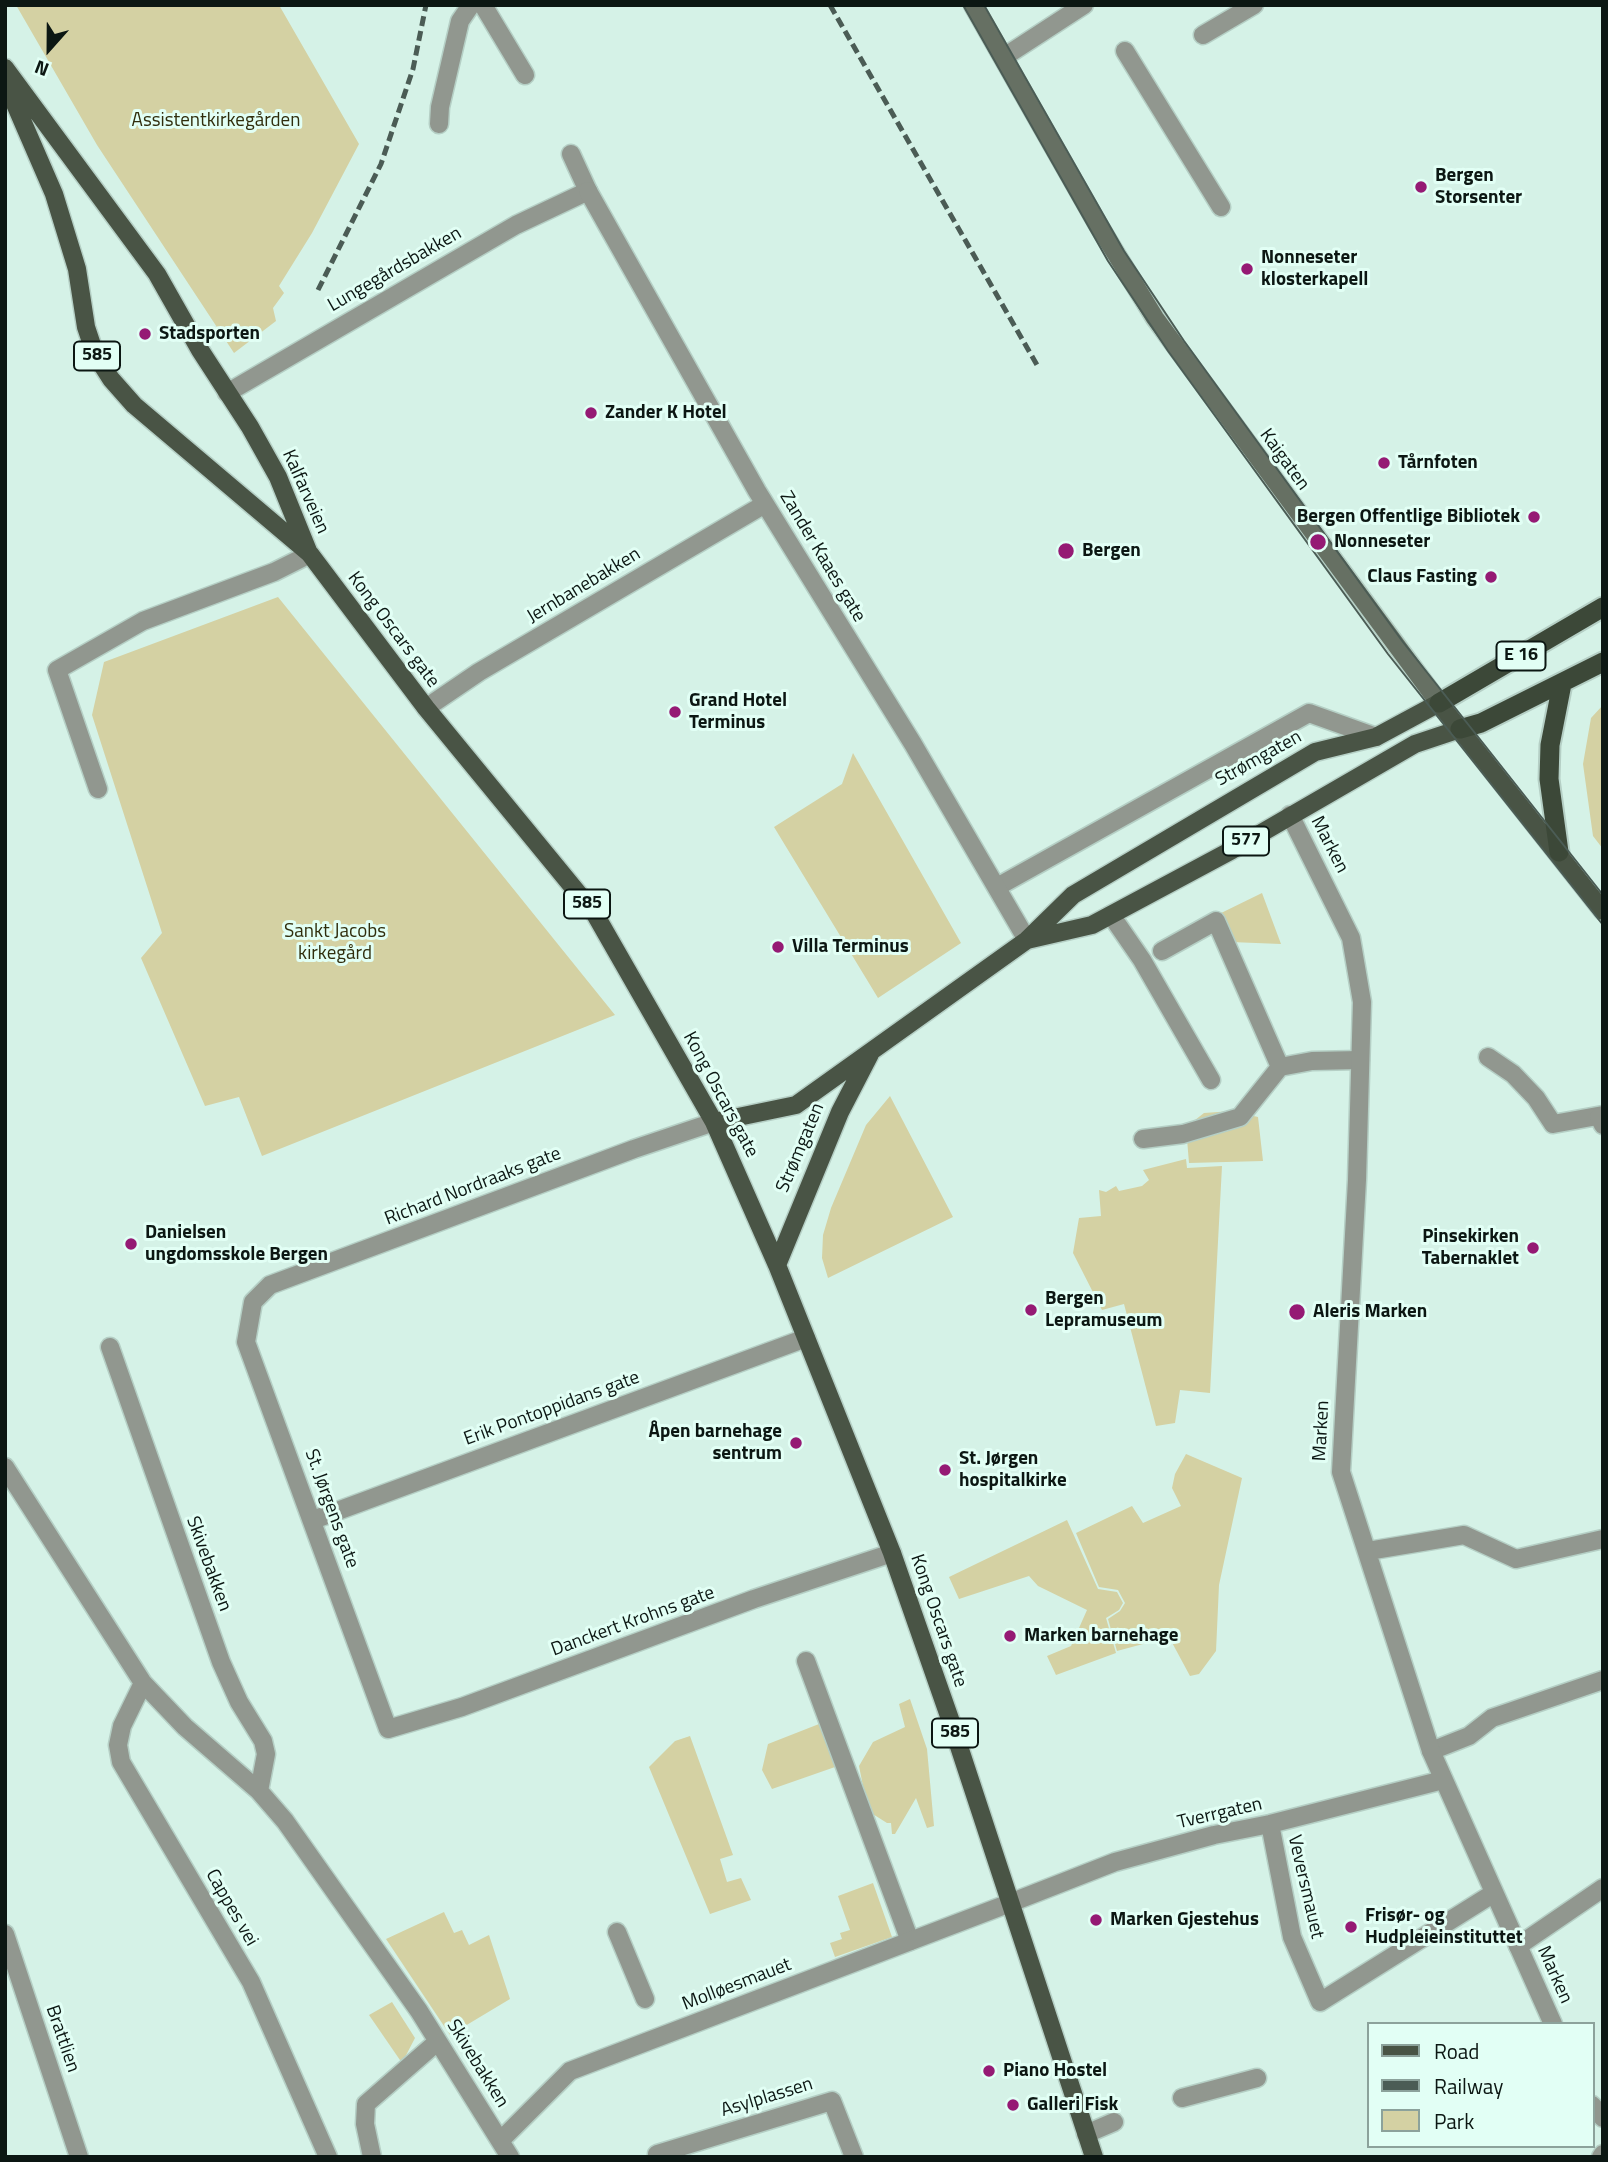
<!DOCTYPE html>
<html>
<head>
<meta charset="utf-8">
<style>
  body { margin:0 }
  #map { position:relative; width:1608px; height:2162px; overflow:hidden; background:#d5f2e7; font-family:"Titillium Web",sans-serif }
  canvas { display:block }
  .frame { position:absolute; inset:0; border:7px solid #0c1713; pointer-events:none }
  .legend { position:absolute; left:1367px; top:2022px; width:228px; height:126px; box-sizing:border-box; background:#e2fff5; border:2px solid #8ca29b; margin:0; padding:9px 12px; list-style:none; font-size:21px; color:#0c1713 }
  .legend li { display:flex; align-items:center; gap:14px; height:35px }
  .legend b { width:35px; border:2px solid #8ca29b }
  .north { position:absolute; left:14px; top:14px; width:70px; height:70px; -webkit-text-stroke:5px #e2fff5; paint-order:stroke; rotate:201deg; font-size:19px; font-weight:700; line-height:28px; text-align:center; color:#0c1713 }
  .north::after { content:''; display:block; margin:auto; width:24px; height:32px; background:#0c1713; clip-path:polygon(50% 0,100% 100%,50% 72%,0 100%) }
</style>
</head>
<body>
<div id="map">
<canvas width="1608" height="2162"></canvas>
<div class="frame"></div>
<ul class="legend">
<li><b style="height:9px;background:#495445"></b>Road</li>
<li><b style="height:9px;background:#4b5c55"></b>Railway</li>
<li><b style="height:19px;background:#d4d1a3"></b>Park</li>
</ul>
<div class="north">N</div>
</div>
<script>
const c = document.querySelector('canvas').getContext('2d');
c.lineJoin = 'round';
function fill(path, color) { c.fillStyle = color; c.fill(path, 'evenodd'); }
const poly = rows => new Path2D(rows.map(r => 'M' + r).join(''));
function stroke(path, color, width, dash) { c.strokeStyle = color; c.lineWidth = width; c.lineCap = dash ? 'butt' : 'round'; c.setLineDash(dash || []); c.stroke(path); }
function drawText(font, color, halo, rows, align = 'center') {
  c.font = font + ' "Titillium Web",sans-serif'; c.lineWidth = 6; c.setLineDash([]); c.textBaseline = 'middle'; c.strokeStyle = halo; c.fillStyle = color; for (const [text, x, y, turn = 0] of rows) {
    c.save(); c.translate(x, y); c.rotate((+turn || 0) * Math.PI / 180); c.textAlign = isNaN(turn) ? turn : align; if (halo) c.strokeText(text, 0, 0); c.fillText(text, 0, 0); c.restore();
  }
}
const green = poly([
  [16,5,279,5,359,144,312,233,279,286,284,293,273,308,276,321,234,353,97,145],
  [278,597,615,1015,262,1156,239,1097,205,1106,141,958,162,933,92,715,104,662],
  [1603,705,1603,849,1593,836,1583,764,1591,718],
  [853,753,961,943,878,998,774,827,842,784],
  [1262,893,1281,944,1231,942,1217,915],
  [890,1096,953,1217,828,1278,822,1258,823,1235,831,1208,866,1125],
  [1232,1111,1258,1117,1263,1161,1189,1163,1186,1127,1204,1113],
  [1186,1159,1187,1168,1222,1166,1210,1393,1180,1390,1175,1423,1156,1426,1124,1304,1102,1310,1073,1253,1079,1218,1101,1216,1099,1190,1106,1192,1116,1186,1119,1191,1142,1186,1149,1180,1143,1170],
  [1186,1454,1242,1478,1219,1585,1216,1651,1199,1674,1190,1676,1169,1637,1117,1651,1108,1619,1120,1611,1125,1603,1118,1590,1099,1587,1076,1533,1132,1506,1143,1523,1181,1506,1172,1488,1175,1474],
  [1067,1520,1098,1589,1117,1592,1123,1603,1119,1610,1106,1618,1116,1653,1056,1675,1047,1656,1071,1646,1087,1610,1038,1586,1029,1576,959,1599,949,1577],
  [910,1699,927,1749,934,1826,927,1828,916,1798,895,1834,892,1834,891,1823,887,1823,868,1811,859,1766,873,1742,905,1727,899,1704],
  [819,1724,835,1767,772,1789,762,1770,768,1744],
  [690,1736,733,1855,720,1859,727,1882,741,1878,751,1900,710,1914,649,1767,675,1741],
  [873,1883,892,1937,835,1957,830,1943,842,1939,840,1933,850,1930,838,1896],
  [444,1912,454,1933,462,1930,469,1945,489,1935,510,1999,450,2035,386,1939],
  [392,2002,415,2038,402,2063,369,2015]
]);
const service = poly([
  [483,5,525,75],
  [1203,35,1254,5],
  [1125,51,1221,207],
  [439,124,440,107,460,21,471,5],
  [571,154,588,191],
  [98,789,57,670,143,621,274,572,310,554],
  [997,887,1309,713,1376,737],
  [1111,915,1142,960,1211,1080],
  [1162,951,1216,921,1280,1067,1312,1061,1360,1060],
  [1488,1057,1513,1074,1536,1098,1553,1124,1603,1115],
  [1143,1139,1183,1134,1240,1117,1280,1067],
  [806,1661,910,1941],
  [1431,1751,1469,1736,1492,1718,1603,1680],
  [617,1932,645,1999],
  [1518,1946,1603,1888],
  [1182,2098,1257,2078],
  [1086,2134,1114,2122]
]);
const pedestrian = poly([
  [227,393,516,225,588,191],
  [1290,815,1351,938,1362,1002,1357,1180,1341,1472,1431,1751,1553,2024],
  [1599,1117,1603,1125],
  [1368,1551,1464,1535,1516,1559,1603,1539],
  [1270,1824,1292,1937,1320,2002,1494,1893],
  [1010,1903,1115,1862,1214,1835,1270,1824,1443,1780],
  [1592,2105,1603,2118],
  [1601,2157,1603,2154]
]);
const minor = poly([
  [588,191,757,491,913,744,1027,940],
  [426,708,479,672,765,504],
  [714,1122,634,1149,270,1285,253,1302,246,1342,388,1729,462,1707,754,1599,892,1553],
  [110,1347,221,1662,239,1702,263,1741,266,1754,259,1791],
  [5,1467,143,1683,185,1727,259,1791,285,1821,419,2011,510,2157],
  [313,1520,806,1338],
  [143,1683,122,1726,118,1745,121,1762,251,1982,328,2157],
  [5,1934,79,2157],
  [501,2140,570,2071,1010,1903],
  [657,2154,832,2101,854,2157],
  [372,2157,365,2124,366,2104,437,2042]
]);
const tertiary = poly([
  [1004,57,1084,5]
]);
const secondary = poly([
  [973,5,1097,223,1155,318,1439,703]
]);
const primary = poly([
  [5,68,157,274,200,350,250,427,278,477,308,551],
  [5,81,54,194,77,269,86,327,95,354,111,379,134,405,310,554,426,708,595,914,714,1122,777,1265,892,1553,950,1719,1094,2157],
  [1027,940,1092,925,1232,850,1415,744,1460,729],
  [714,1122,796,1105,1027,940,1073,895,1315,752,1376,737,1439,703,1603,911],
  [777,1265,840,1112,870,1054]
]);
const trunk = poly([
  [1439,703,1603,607],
  [1460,729,1481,723,1603,662],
  [1559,852,1549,779,1550,745,1562,684]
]);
const tram = poly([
  [963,5,1108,261,1168,351,1388,654,1603,925],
  [984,5,1124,251,1184,341,1403,642,1603,895]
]);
const rail = poly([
  [830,5,1037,365],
  [318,290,381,164,413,69,426,5]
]);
const markers = [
  [1421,187,7,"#951a74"],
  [1247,269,7,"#951a74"],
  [145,334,7,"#951a74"],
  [591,413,7,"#951a74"],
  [1384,463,7,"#951a74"],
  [1534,517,7,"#951a74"],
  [1318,542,9,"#951a74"],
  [1066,551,9,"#951a74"],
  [1491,577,7,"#951a74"],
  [675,712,7,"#951a74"],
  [778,947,7,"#951a74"],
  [131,1244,7,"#951a74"],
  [1533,1248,7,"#951a74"],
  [1031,1310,7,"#951a74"],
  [1297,1312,9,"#951a74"],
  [796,1443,7,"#951a74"],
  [945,1470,7,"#951a74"],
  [1010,1636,7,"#951a74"],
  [1096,1920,7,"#951a74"],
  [1351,1927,7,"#951a74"],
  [989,2071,7,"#951a74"],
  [1013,2105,7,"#951a74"]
];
const shields = [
  [97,356,46],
  [1521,656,49],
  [1246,841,46],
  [587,904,46],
  [955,1733,46]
];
const shieldNames = [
  ["585",97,356],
  ["E 16",1521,656],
  ["577",1246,841],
  ["585",587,904],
  ["585",955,1733]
];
const parkNames = [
  ["Assistentkirkegården",216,121],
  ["Sankt Jacobs",335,932],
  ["kirkegård",335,954]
];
const poiNames = [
  ["Bergen",1435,176],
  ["Storsenter",1435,198],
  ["Nonneseter",1261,258],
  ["klosterkapell",1261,280],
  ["Stadsporten",159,334],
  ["Zander K Hotel",605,413],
  ["Tårnfoten",1398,463],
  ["Bergen Offentlige Bibliotek",1520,517,"right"],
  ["Nonneseter",1334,542],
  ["Bergen",1082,551],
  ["Claus Fasting",1477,577,"right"],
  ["Grand Hotel",689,701],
  ["Terminus",689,723],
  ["Villa Terminus",792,947],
  ["Danielsen",145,1233],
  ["ungdomsskole Bergen",145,1255],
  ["Pinsekirken",1519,1237,"right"],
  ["Tabernaklet",1519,1259,"right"],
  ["Bergen",1045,1299],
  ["Lepramuseum",1045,1321],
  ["Aleris Marken",1313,1312],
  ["Åpen barnehage",782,1432,"right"],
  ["sentrum",782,1454,"right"],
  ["St. Jørgen",959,1459],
  ["hospitalkirke",959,1481],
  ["Marken barnehage",1024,1636],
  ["Frisør- og",1365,1916],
  ["Hudpleieinstituttet",1365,1938],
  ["Marken Gjestehus",1110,1920],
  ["Piano Hostel",1003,2071],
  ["Galleri Fisk",1027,2105]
];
const streetNames = [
  ["Lungegårdsbakken",395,270,-30],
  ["Kaigaten",1284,460,54],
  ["Kalfarveien",305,492,66],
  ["Zander Kaaes gate",822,557,59],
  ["Jernbanebakken",584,586,-31],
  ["Kong Oscars gate",393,630,53],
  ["Strømgaten",1259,759,-29],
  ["Marken",1329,845,63],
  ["Kong Oscars gate",720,1095,62],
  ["Strømgaten",801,1148,-67],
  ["Richard Nordraaks gate",473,1187,-21],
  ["Erik Pontoppidans gate",552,1409,-20],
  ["Marken",1322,1431,-87],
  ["St. Jørgens gate",331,1509,70],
  ["Skivebakken",208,1564,70],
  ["Kong Oscars gate",938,1621,71],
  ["Danckert Krohns gate",633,1622,-20],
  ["Tverrgaten",1220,1814,-13],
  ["Veversmauet",1305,1887,77],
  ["Cappes vei",231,1908,60],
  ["Marken",1554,1975,66],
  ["Molløesmauet",737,1985,-21],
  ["Brattlien",62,2039,71],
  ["Skivebakken",477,2064,58],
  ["Asylplassen",767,2098,-17]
];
fill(green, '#d4d1a3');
stroke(service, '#b5cfc5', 21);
stroke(pedestrian, '#b5cfc5', 21);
stroke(minor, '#b5cfc5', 21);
stroke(tertiary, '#b5cfc5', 21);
stroke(secondary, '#b5cfc5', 21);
stroke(primary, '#b5cfc5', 21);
stroke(trunk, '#b5cfc5', 23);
stroke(service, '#91978f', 18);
stroke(pedestrian, '#91978f', 18);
stroke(minor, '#91978f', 18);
stroke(tertiary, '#91978f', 18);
stroke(secondary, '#667063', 18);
stroke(primary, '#495445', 18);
stroke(trunk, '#3c4838', 19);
stroke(tram, '#4b5c55', 2);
stroke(rail, '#4b5c55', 5, [10, 5]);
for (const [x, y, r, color] of markers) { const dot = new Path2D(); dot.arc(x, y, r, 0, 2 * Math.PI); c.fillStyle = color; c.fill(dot); stroke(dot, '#e2fff5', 2.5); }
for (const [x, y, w] of shields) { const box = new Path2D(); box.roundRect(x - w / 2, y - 14.5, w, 29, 5); c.fillStyle = '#e2fff5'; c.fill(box); stroke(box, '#0c1713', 2); }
drawText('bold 18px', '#0c1713', null, shieldNames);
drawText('19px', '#302d0c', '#e2fff5', parkNames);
drawText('bold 19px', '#0c1713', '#e2fff5', poiNames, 'left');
drawText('19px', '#0c1713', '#e2fff5', streetNames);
</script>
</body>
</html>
